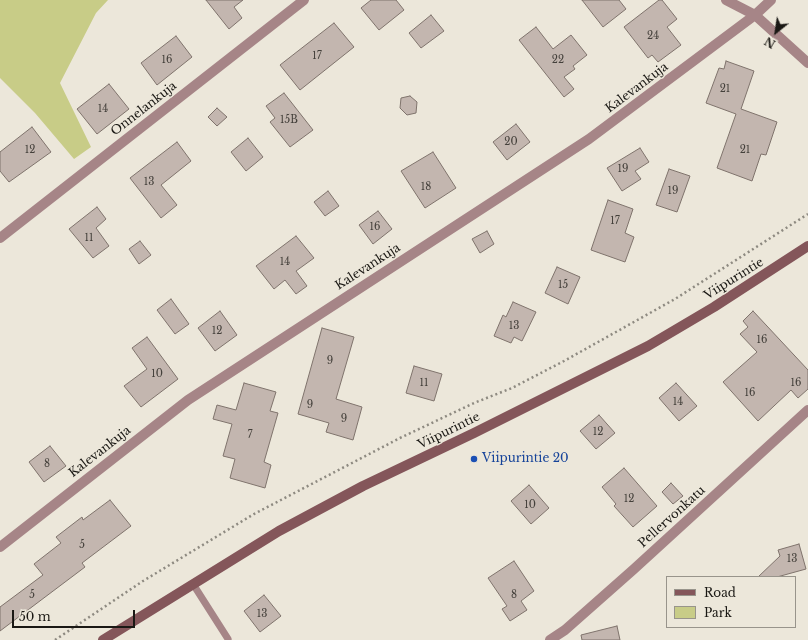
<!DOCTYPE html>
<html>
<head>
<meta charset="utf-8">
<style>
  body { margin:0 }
  #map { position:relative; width:808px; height:640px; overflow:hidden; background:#ece7da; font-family:"Libre Baskerville",serif }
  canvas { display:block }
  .legend { position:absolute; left:666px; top:576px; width:130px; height:52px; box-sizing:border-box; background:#ece7da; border:1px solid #98948b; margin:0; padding:5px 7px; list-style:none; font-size:12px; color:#1a1814 }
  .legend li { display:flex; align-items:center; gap:8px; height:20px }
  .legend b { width:20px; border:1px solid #98948b }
  .north { position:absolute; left:756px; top:12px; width:40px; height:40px; -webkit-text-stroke:3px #ece7da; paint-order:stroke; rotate:210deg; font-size:11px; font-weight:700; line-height:16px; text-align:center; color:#1a1814 }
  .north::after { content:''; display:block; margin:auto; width:14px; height:18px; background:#1a1814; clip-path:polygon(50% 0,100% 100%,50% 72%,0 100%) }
  .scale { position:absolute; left:12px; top:610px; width:123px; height:18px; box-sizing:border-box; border:2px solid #1a1814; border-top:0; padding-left:5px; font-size:12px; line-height:14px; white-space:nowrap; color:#1a1814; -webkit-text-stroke:3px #ece7da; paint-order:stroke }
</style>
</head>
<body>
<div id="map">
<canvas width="808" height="640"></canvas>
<ul class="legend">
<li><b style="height:5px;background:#84565a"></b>Road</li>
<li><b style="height:11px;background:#c8cc87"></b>Park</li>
</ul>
<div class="north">N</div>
<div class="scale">50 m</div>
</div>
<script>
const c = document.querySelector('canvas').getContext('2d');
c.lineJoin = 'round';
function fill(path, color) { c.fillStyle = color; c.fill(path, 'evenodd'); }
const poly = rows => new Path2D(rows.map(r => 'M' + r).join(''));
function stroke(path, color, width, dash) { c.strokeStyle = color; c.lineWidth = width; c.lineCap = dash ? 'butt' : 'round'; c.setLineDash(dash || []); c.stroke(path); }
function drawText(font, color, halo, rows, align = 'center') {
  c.font = font + ' "Libre Baskerville",serif'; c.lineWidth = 3; c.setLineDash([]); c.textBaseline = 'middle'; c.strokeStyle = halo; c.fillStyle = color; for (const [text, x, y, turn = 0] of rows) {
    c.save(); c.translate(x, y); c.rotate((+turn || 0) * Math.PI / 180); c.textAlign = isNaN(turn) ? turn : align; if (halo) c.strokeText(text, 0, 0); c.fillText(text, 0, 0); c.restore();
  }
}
const green = poly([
  [0,0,108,0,96,13,60,83,91,147,74,159,35,113,0,78]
]);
const building = poly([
  [206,0,243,0,234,7,242,18,229,29,206,0],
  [371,0,396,0,404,10,379,30,361,8,371,0],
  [582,0,619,0,626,9,603,27,582,0],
  [659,0,662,0,677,19,667,27,681,45,658,62,652,55,648,58,624,27,659,0],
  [431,15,444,31,421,48,409,33,431,15],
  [334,23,354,47,300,90,280,65,334,23],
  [536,27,553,49,571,35,587,55,573,66,575,69,564,77,574,89,564,97,519,40,536,27],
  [176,36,192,57,157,85,141,63,176,36],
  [726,61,754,71,741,109,777,122,766,155,761,154,752,181,717,168,736,114,706,103,719,68,724,69,726,61],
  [109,84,129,109,97,134,77,109,109,84],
  [284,93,313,130,290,147,270,122,275,118,266,106,284,93],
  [410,96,417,102,416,113,407,115,400,108,401,98,410,96],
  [217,108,227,117,217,126,208,117,217,108],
  [516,124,530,142,507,160,493,142,516,124],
  [32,127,51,152,9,182,0,171,0,152,32,127],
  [248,138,263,157,246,171,231,152,248,138],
  [177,142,191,161,161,185,177,205,161,218,130,178,177,142],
  [640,148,649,162,635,171,641,179,622,191,607,168,640,148],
  [433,152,456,188,425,208,401,171,433,152],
  [669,169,690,176,677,212,656,205,669,169],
  [328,191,339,206,325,216,314,202,328,191],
  [608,200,633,209,625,233,634,237,625,262,591,250,608,200],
  [97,207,106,219,96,228,109,246,93,258,69,229,97,207],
  [378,211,392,229,373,244,359,225,378,211],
  [487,231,494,244,480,253,472,239,487,231],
  [296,236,314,258,296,271,307,286,296,294,285,280,274,289,256,266,296,236],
  [140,241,151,255,139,264,129,249,140,241],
  [557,267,580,277,568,304,545,293,557,267],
  [171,299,189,324,175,334,157,310,171,299],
  [513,302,536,312,522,341,514,337,511,343,494,336,503,315,506,317,513,302],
  [220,311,237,335,215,351,198,328,220,311],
  [753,311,808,370,808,389,798,398,791,390,758,421,723,382,757,352,740,334,748,327,743,321,753,311],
  [322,328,354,337,336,399,362,407,353,440,326,432,329,423,298,414,322,328],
  [147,337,178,379,141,407,124,386,147,369,132,348,147,337],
  [414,366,442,374,434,401,406,393,414,366],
  [244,383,276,392,270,411,278,413,264,462,271,465,265,488,230,478,235,459,223,456,232,424,213,419,217,405,236,410,244,383],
  [676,383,697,406,679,421,659,398,676,383],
  [599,415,615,433,596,449,580,431,599,415],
  [50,446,66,466,44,482,29,462,50,446],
  [624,468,657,506,633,527,614,506,616,504,602,487,624,468],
  [671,483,683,496,673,504,662,492,671,483],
  [529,485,549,508,531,524,511,501,529,485],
  [110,500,131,526,82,563,85,567,0,631,0,607,43,575,34,564,61,543,56,537,82,517,83,520,110,500],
  [799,544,806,569,777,577,758,577,780,556,778,550,799,544],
  [514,561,534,591,521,601,527,610,510,621,502,609,507,606,488,578,514,561],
  [264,595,281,616,260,632,244,611,264,595],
  [617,626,620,640,582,640,581,635,617,626]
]);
const path = poly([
  [55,640,143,581,254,514,400,438,474,403,512,388,564,361,675,299,808,214]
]);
const service = poly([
  [193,584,228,639]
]);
const minor = poly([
  [726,0,755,15,808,63],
  [0,238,304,0],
  [0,547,188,400,589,139,755,15,771,0],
  [550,640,565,630,634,569,808,410]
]);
const secondary = poly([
  [103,640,279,531,363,486,474,433,648,346,714,307,808,246]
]);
const markers = [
  [474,459,4,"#1a4fb4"]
];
const numberNames = [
  ["24",653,36],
  ["17",317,56],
  ["16",167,60],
  ["22",558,60],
  ["21",725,89],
  ["14",103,109],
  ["15B",289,120],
  ["20",511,142],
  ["12",30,150],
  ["21",745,150],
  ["19",623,169],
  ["13",149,182],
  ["18",426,187],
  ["19",673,191],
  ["17",615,221],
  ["16",375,227],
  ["11",89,238],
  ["14",285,262],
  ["15",563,285],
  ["13",514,326],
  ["12",217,331],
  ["16",762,340],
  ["9",330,361],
  ["10",157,374],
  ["11",424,383],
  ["16",796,383],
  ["16",750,393],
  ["14",678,402],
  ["9",310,405],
  ["9",344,419],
  ["12",598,432],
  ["7",250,435],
  ["8",47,464],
  ["12",629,499],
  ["10",530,505],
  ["5",82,545],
  ["13",792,559],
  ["5",32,595],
  ["8",514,595],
  ["13",262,614]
];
const streetNames = [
  ["Kalevankuja",637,88,-37],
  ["Onnelankuja",144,109,-38],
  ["Kalevankuja",368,267,-33],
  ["Viipurintie",734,279,-32],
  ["Viipurintie",449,431,-26],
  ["Kalevankuja",100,452,-38],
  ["Pellervonkatu",672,517,-42]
];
const transitNames = [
  ["Viipurintie 20",482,459]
];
fill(green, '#c8cc87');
fill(building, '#c3b6af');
stroke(building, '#7f736c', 1);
stroke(path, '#8e8a81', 2.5, [2, 3]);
stroke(service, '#a68587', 7);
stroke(minor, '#a68587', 10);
stroke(secondary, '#84565a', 10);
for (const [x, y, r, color] of markers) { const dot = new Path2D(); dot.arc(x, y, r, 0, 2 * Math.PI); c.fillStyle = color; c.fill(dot); stroke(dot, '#ece7da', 1.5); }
drawText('10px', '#44403b', null, numberNames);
drawText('12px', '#1a1814', '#ece7da', streetNames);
drawText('12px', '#164399', '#ece7da', transitNames, 'left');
</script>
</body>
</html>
